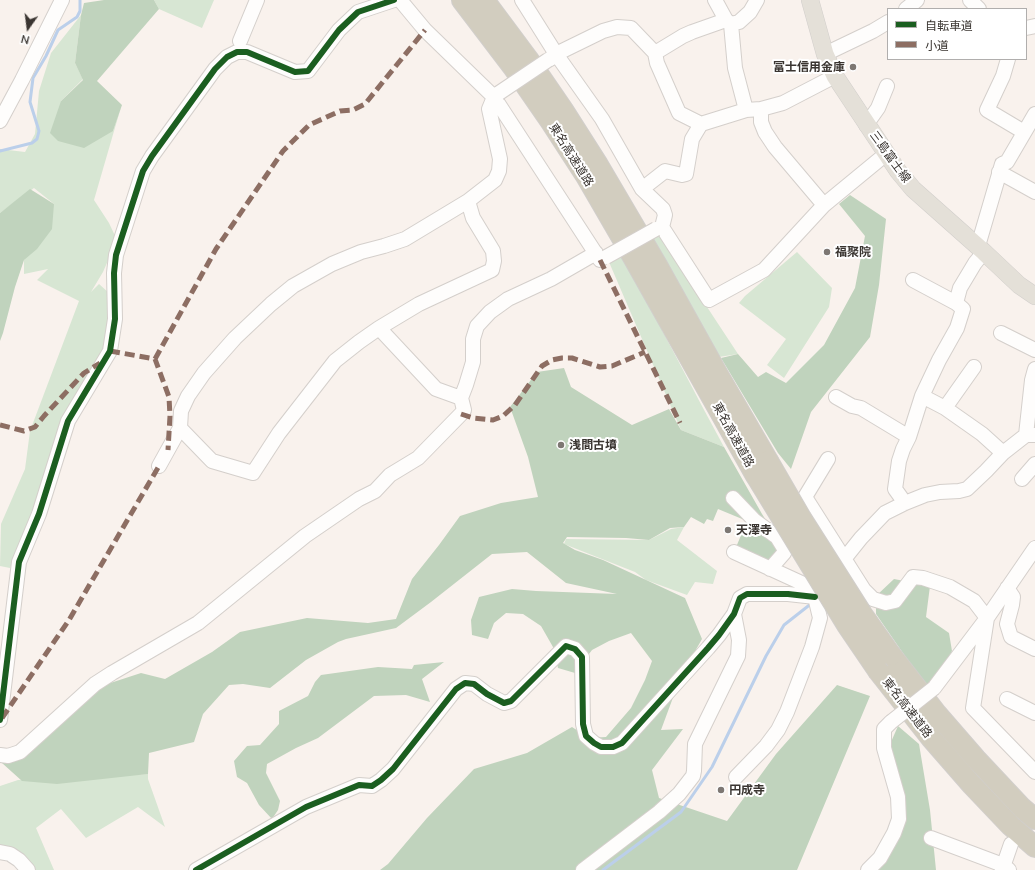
<!DOCTYPE html>
<html>
<head>
<meta charset="utf-8">
<style>
  body { margin:0 }
  #map { position:relative; width:1035px; height:870px; overflow:hidden; background:#f9f2ed; font-family:Mulish,"Noto Sans JP",sans-serif }
  canvas { display:block }
  .legend { position:absolute; left:887px; top:8px; width:140px; height:52px; box-sizing:border-box; background:#fff; border:1px solid #b0aead; margin:0; padding:5px 7px; list-style:none; font-size:12px; color:#3a3531 }
  .legend li { display:flex; align-items:center; gap:8px; height:20px }
  .legend b { width:20px; border:1px solid #b0aead }
  .north { position:absolute; left:8px; top:8px; width:40px; height:40px; -webkit-text-stroke:3px #fff; paint-order:stroke; rotate:194deg; font-size:11px; font-weight:700; line-height:16px; text-align:center; color:#3a3531 }
  .north::after { content:''; display:block; margin:auto; width:14px; height:18px; background:#3a3531; clip-path:polygon(50% 0,100% 100%,50% 72%,0 100%) }
</style>
</head>
<body>
<div id="map">
<canvas width="1035" height="870"></canvas>
<ul class="legend">
<li><b style="height:5px;background:#1b5e20"></b>自転車道</li>
<li><b style="height:5px;background:#8d6e63"></b>小道</li>
</ul>
<div class="north">N</div>
</div>
<script>
const c = document.querySelector('canvas').getContext('2d');
c.lineJoin = 'round';
function fill(path, color) { c.fillStyle = color; c.fill(path, 'evenodd'); }
const poly = rows => new Path2D(rows.map(r => 'M' + r).join(''));
function stroke(path, color, width, dash) { c.strokeStyle = color; c.lineWidth = width; c.lineCap = dash ? 'butt' : 'round'; c.setLineDash(dash || []); c.stroke(path); }
function drawText(font, color, halo, rows, align = 'center') {
  c.font = font + ' Mulish,"Noto Sans JP",sans-serif'; c.lineWidth = 4; c.setLineDash([]); c.textBaseline = 'middle'; c.strokeStyle = halo; c.fillStyle = color; for (const [text, x, y, turn = 0] of rows) {
    c.save(); c.translate(x, y); c.rotate((+turn || 0) * Math.PI / 180); c.textAlign = isNaN(turn) ? turn : align; if (halo) c.strokeText(text, 0, 0); c.fillText(text, 0, 0); c.restore();
  }
}
const green = poly([
  [154,0,214,0,202,28,159,9],
  [81,15,75,63,83,79,61,101,113,131,121,107,94,200,109,223,117,240,103,272,91,292,99,284,109,293,110,332,104,358,10,568,0,566,1,524,25,469,30,431,79,301,37,280,48,269,24,274,24,260,54,204,34,188,0,213,0,149,25,152,35,134,39,91,51,53],
  [659,234,738,354,719,357,647,238],
  [797,252,832,288,829,307,784,378,767,365,786,339,739,303,745,296],
  [622,254,703,408,724,447,681,430,609,262],
  [684,527,677,540,717,571,713,584,695,582,687,595,646,580,635,572,564,544,566,539,649,540,671,529],
  [148,774,148,779,165,827,138,807,86,838,61,809,36,828,54,870,26,870,0,853,0,786,18,780]
]);
const forest = poly([
  [104,0,154,0,159,9,97,81,122,105,113,131,84,148,58,141,50,133,61,101,83,80,75,63,81,15,84,3],
  [30,189,54,204,52,229,37,249,24,260,15,287,3,333,0,341,0,213],
  [850,195,886,219,879,285,870,337,811,412,791,469,778,453,721,358,738,354,758,377,766,372,786,383,824,345,855,288,865,236,839,204],
  [564,368,571,387,632,425,669,409,681,430,724,447,762,514,785,550,767,567,734,552,747,521,718,509,713,521,707,519,704,524,691,517,684,527,670,528,649,540,626,538,567,537,563,543,575,550,603,560,685,598,702,639,681,676,661,730,683,729,652,770,659,798,727,821,776,754,837,685,870,696,797,870,380,870,388,864,427,818,474,769,527,753,572,727,589,738,606,737,631,708,645,680,652,661,631,633,609,641,592,650,575,673,558,668,553,647,541,626,523,614,506,613,494,623,488,639,472,635,471,620,479,597,512,589,536,591,617,594,566,583,527,552,492,554,431,602,396,628,346,639,338,642,306,660,270,688,243,684,229,685,203,714,194,742,149,753,148,774,57,784,22,781,2,763,26,753,95,688,141,673,165,679,212,652,240,632,307,618,368,623,396,619,412,579,439,545,460,516,501,503,538,497,528,457,510,407,537,372],
  [894,579,930,586,926,617,949,633,952,651,939,676,927,688,876,614,876,596],
  [444,662,422,679,430,702,406,695,374,696,318,738,296,748,267,764,266,773,280,801,278,810,272,819,259,805,247,783,237,777,234,761,247,746,260,745,279,724,279,711,308,696,315,682,321,675,378,667,412,669,414,665],
  [898,726,919,744,930,810,936,870,866,870,894,833,891,742]
]);
const stream = poly([
  [0,151,32,143,37,139,39,131,30,102,33,78,46,56,58,30,77,17,80,11,80,0],
  [603,870,681,812,712,767,766,656,784,625,812,603]
]);
const minor = poly([
  [400,0,425,30,494,97,600,260],
  [522,0,556,54,602,119,642,189,663,209,665,215,662,227,709,300,764,270,824,205,886,154],
  [715,0,726,20],
  [970,0,979,9],
  [906,9,917,0],
  [731,24,735,68,746,110],
  [1026,28,1035,26],
  [240,41,257,0],
  [655,53,657,63,679,113,701,124],
  [825,54,873,31,888,22],
  [550,59,556,54,603,31,617,27,631,28,655,53,683,36,692,32,726,20,731,24,739,22,750,12,757,0],
  [1008,59,1003,76,987,110,1024,132],
  [761,109,761,122,765,132,775,147,824,205],
  [0,121,22,80,62,0],
  [866,125,878,108,887,86],
  [999,172,1035,192],
  [642,189,665,171,682,175,686,174,692,139,701,124,746,110,761,109,783,103,835,76],
  [978,246,1002,164,1007,162,1035,114],
  [913,280,956,303],
  [379,328,436,389,461,398],
  [1001,333,1035,350],
  [922,396,945,408,982,434,1003,453],
  [836,397,852,406,861,408,909,437],
  [945,408,974,367],
  [180,428,212,461,253,473,279,433,335,361,359,342,379,328,419,304,492,270,494,261,493,251,473,218,468,201],
  [1026,435,1032,380,1035,369],
  [828,459,805,497,864,590,873,599,886,603,895,601,913,577,923,578,950,587,974,601,987,618,973,708,1035,772],
  [159,466,180,428,181,411,188,396,204,373,235,338,271,304,293,286,332,264,361,252,384,246,405,239,468,201,495,180,499,171,500,159,489,109,494,97,499,93],
  [1022,479,1035,464],
  [733,498,755,521,777,537,785,550,784,553,770,569],
  [905,503,895,489,899,461,903,449,909,437,922,396,939,360,957,328,963,309,956,303,960,288,975,263,984,252],
  [734,552,819,591],
  [1007,588,1013,597,1012,605,1007,624,1011,637,1035,649],
  [934,688,987,618,1035,548],
  [1007,699,1035,713],
  [0,720,19,562,39,514,68,421,110,351,115,319,114,273,116,255,143,171,152,156,215,69,227,57,237,52,247,52,295,72,308,71,339,30,358,12,394,0],
  [0,755,8,756,20,752,95,684,112,673,198,623,305,536,359,499,375,491,390,475,418,458,461,414,464,410,461,398,466,385,473,362,473,339,477,326,490,312,508,299,551,279,596,253],
  [736,777,766,746,778,730,787,712,812,647,820,618,815,597,838,563,845,558,861,538,885,513,905,503,925,495,940,492,959,491,967,489,986,471,1003,453,1026,435,1035,435],
  [931,838,1003,865,1009,870],
  [0,852,10,854,19,860,28,870],
  [196,870,306,807,359,785,372,786,381,780,393,769,456,689,465,683,474,684,487,694,504,703,511,701,566,646,575,649,582,657,583,724,586,736,594,743,601,747,613,747,622,743,708,648,719,635,734,614,740,598,747,594,788,594,815,597],
  [583,870,659,812,679,794,693,776,694,771,695,744,738,656,739,640,734,614],
  [868,870,880,858,894,833,899,819,898,797,884,748,884,729,891,722],
  [1002,870,1011,844]
]);
const major = poly([
  [810,0,825,54,835,76,898,171,913,189,984,252,1019,285,1035,296]
]);
const highway = poly([
  [462,0,513,67,551,122,586,176,633,257,755,474],
  [484,0,528,59,563,110,598,165,658,267,717,373,768,461],
  [891,655,936,713,976,759,1022,808,1035,819],
  [879,672,931,738,972,785,1010,825,1035,847]
]);
const minorBridge = poly([
  [499,93,548,60],
  [606,257,656,229],
  [891,722,934,688]
]);
const highwayBridge = poly([
  [768,461,801,518,862,614,891,655],
  [755,474,847,625,879,672]
]);
const quiet = poly([
  [600,260,680,423],
  [110,351,155,359,169,397,170,416,168,450],
  [155,359,216,249,283,151,309,125,340,111,353,110,365,104,425,30],
  [461,414,473,418,493,420,503,416,515,405,542,366,552,360,562,358,572,358,600,367,612,366,645,352],
  [0,425,24,431,35,427,44,416,84,373,100,363],
  [2,718,69,620,159,466]
]);
const cycleway = poly([
  [0,720,19,562,39,514,68,421,110,351,115,319,114,273,116,255,143,171,152,156,215,69,227,57,237,52,247,52,295,72,308,71,339,30,358,12,394,0],
  [196,870,306,807,359,785,372,786,381,780,393,769,456,689,465,683,474,684,487,694,504,703,511,701,566,646,575,649,582,657,583,724,586,736,594,743,601,747,613,747,622,743,708,648,719,635,734,614,740,598,747,594,788,594,815,597]
]);
const markers = [
  [853,67,4,"#7d7773"],
  [827,252,4,"#7d7773"],
  [561,445,4,"#7d7773"],
  [728,530,4,"#7d7773"],
  [721,790,4,"#7d7773"]
];
const poiNames = [
  ["富士信用金庫",845,67,"right"],
  ["福聚院",835,252],
  ["浅間古墳",569,445],
  ["天澤寺",736,530],
  ["円成寺",729,790]
];
const streetNames = [
  ["東名高速道路",571,155,58],
  ["三島富士線",890,157,54],
  ["東名高速道路",733,435,61],
  ["東名高速道路",907,708,52]
];
fill(green, '#d7e6d3');
fill(forest, '#c0d3bd');
stroke(stream, '#bbcfea', 3);
stroke(minor, '#d4cfcb', 16);
stroke(major, '#d1cecb', 18);
stroke(highway, '#d1cecb', 22);
stroke(minor, '#fefdfc', 14);
stroke(major, '#e4e0d8', 17);
stroke(highway, '#d2cdbf', 20);
stroke(minorBridge, '#d4cfcb', 16, []);
stroke(highwayBridge, '#d1cecb', 22, []);
stroke(minorBridge, '#fefdfc', 14);
stroke(highwayBridge, '#d2cdbf', 20);
stroke(quiet, '#8d6e63', 5, [10, 5]);
stroke(cycleway, '#1b5e20', 6);
for (const [x, y, r, color] of markers) { const dot = new Path2D(); dot.arc(x, y, r, 0, 2 * Math.PI); c.fillStyle = color; c.fill(dot); stroke(dot, '#fff', 1.5); }
drawText('bold 12px', '#3a3531', '#fff', poiNames, 'left');
drawText('12px', '#3a3531', '#fff', streetNames);
</script>
</body>
</html>
